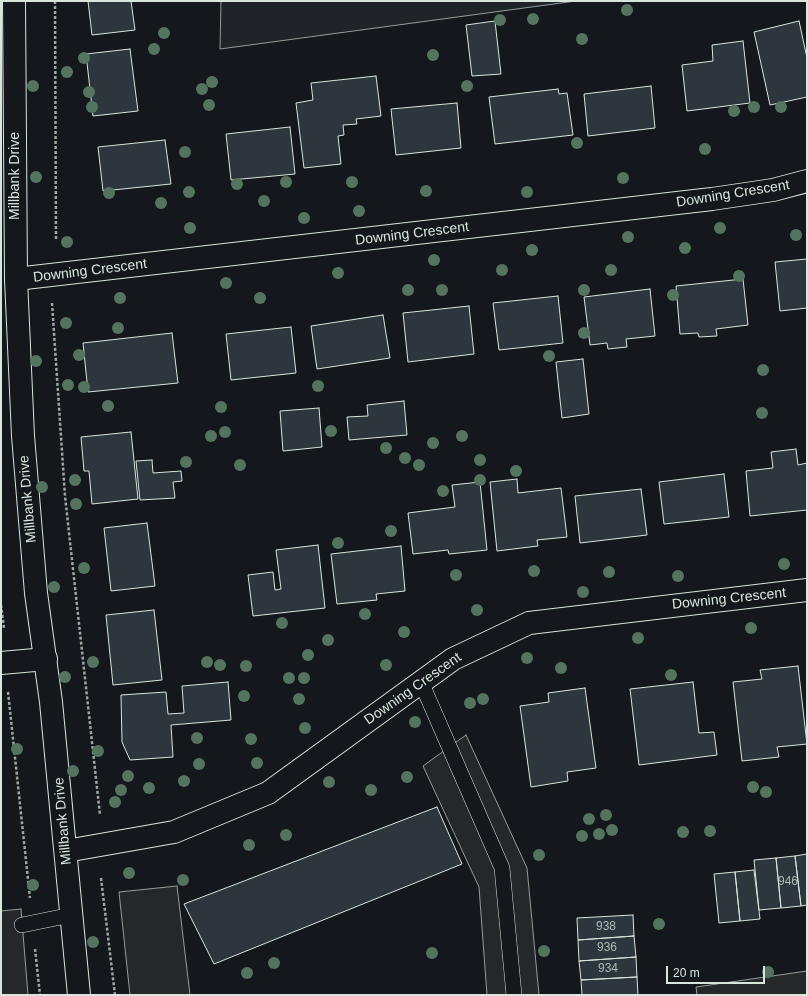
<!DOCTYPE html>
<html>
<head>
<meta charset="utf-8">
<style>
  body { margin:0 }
  #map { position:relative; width:808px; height:996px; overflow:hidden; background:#14181c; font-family:Arial,sans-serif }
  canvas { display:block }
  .frame { position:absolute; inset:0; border:2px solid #d8e6dc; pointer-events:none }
  .scale { position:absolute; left:666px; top:966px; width:99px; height:18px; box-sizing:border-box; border:2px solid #d8e6dc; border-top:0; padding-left:5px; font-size:12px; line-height:14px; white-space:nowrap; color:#d8e6dc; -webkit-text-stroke:3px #14181c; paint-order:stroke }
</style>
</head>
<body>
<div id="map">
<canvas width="808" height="996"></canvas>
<div class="frame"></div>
<div class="scale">20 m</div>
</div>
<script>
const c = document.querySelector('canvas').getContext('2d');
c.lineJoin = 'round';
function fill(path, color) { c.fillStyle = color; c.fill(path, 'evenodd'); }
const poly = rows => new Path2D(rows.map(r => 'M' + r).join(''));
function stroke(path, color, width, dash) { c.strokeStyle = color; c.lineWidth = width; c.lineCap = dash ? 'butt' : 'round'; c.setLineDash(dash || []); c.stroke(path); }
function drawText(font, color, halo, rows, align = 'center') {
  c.font = font + ' Arial,sans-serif'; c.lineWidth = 3; c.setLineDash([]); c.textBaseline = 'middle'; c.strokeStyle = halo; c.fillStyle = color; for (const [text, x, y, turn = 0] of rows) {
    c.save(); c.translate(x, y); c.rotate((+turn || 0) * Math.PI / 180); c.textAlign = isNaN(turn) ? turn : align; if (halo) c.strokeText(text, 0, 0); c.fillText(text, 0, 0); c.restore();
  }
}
const green = poly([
  [221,1,576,1,220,49,221,1]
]);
const parking = poly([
  [466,735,527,868,539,995,487,995,479,887,423,766,466,735],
  [177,886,190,995,130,995,119,892,177,886],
  [21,909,28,995,1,995,1,911,21,909],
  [807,971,807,995,697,995,696,987,807,971]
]);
const building = poly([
  [88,1,131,1,135,30,92,35,88,1],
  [495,21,501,74,472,76,466,25,495,21],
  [799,21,807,58,807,97,770,105,754,32,799,21],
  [743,41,750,103,687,111,682,65,713,61,712,45,743,41],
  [130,49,138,111,93,116,86,54,130,49],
  [376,76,381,116,356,119,357,124,343,125,344,135,338,136,341,164,304,168,296,103,313,100,311,83,376,76],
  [651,86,655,128,588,136,584,94,651,86],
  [558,89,559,94,567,93,573,135,495,144,489,97,558,89],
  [457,103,461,148,396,155,391,109,457,103],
  [290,127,295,174,231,180,226,134,290,127],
  [165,140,171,184,103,191,98,147,165,140],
  [807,259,807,308,780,311,775,262,807,259],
  [743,279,748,325,716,329,717,336,699,337,698,333,680,334,676,286,743,279],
  [650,289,655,336,626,339,627,347,608,349,607,343,590,345,584,297,650,289],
  [558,296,563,343,499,350,493,303,558,296],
  [469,306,474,354,408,362,403,313,469,306],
  [383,315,390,358,317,369,311,326,383,315],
  [291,327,296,373,231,380,226,334,291,327],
  [172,333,178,383,88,392,83,343,172,333],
  [583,359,589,414,562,418,556,362,583,359],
  [404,401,407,435,349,440,347,417,368,416,367,405,404,401],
  [319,408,322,447,283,451,280,411,319,408],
  [131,432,138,499,92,504,89,471,84,471,81,437,131,432],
  [796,449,798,465,807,463,807,510,750,516,746,471,773,468,771,452,796,449],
  [152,460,153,473,181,471,182,481,173,482,175,498,140,500,136,461,152,460],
  [724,474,729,517,664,524,659,482,724,474],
  [517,479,518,493,561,488,567,537,537,540,538,546,497,551,490,482,517,479],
  [480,482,487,550,449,554,448,550,413,554,408,513,455,507,452,485,480,482],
  [641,489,647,535,580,543,575,496,641,489],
  [147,523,155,586,111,591,104,528,147,523],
  [318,545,325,608,253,616,248,575,273,572,275,590,281,589,276,550,318,545],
  [401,546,405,591,376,594,377,600,337,604,331,554,401,546],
  [154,610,162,680,113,685,106,615,154,610],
  [798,666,807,744,777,747,779,757,742,761,733,682,762,679,760,670,798,666],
  [228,682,231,720,171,725,173,757,130,760,122,742,121,695,166,692,168,714,184,713,182,686,228,682],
  [693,682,699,733,714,732,717,755,639,765,630,689,693,682],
  [585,688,596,768,567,772,568,781,531,787,520,706,549,702,548,693,585,688],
  [437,807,462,864,214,964,184,904,437,807],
  [807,854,807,905,801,906,795,856,807,854],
  [795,856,801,906,781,908,776,858,795,856],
  [776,858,781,908,759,910,754,860,776,858],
  [754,870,760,919,740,921,735,872,754,870],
  [735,872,740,921,719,923,714,874,735,872],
  [633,915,634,936,578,940,577,918,633,915],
  [634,936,636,957,579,961,578,940,634,936],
  [636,957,637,977,581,980,579,961,636,957],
  [637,977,638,995,582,995,581,980,637,977]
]);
const path = poly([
  [55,1,56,241],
  [52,303,65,496,100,815],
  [1,605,4,628],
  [8,692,30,898],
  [101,878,115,995],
  [35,949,40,995]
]);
const lane = poly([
  [421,682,502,868,514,995],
  [22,925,71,915]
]);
const street = poly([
  [16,279,712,199,773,190,807,181],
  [1,663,46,659],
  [66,851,174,832,268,793,453,659,529,623,807,590]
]);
const secondary = poly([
  [14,1,16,279,23,436,36,593,51,702,79,995]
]);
const trees = [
  [627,10],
  [533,19],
  [500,20],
  [164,33],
  [582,39],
  [154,49],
  [433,55],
  [84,58],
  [67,72],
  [212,82],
  [33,86],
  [467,86],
  [202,89],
  [89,92],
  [209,105],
  [92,107],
  [754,107],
  [781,107],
  [734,111],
  [577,143],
  [705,149],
  [185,152],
  [36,177],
  [623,178],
  [286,182],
  [352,182],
  [237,184],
  [426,191],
  [189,192],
  [527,192],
  [109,193],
  [264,201],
  [161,203],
  [359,211],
  [304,218],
  [190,228],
  [720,228],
  [796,235],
  [628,237],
  [67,242],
  [685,248],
  [532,250],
  [434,260],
  [502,270],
  [611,270],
  [338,273],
  [739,276],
  [226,283],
  [408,290],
  [442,290],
  [584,290],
  [673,295],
  [120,298],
  [260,298],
  [66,323],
  [118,328],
  [584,333],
  [79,355],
  [549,356],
  [36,361],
  [763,370],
  [68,385],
  [318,386],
  [84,387],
  [108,406],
  [221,407],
  [762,413],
  [331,431],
  [225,432],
  [211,436],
  [462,436],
  [433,443],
  [386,448],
  [405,458],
  [480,460],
  [186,462],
  [240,465],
  [419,465],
  [516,471],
  [75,480],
  [480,480],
  [42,487],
  [443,491],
  [76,504],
  [391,531],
  [338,543],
  [784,564],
  [84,568],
  [534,571],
  [609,572],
  [456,575],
  [678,576],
  [54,587],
  [583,592],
  [477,610],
  [365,614],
  [282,623],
  [751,628],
  [404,632],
  [638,638],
  [328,640],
  [308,655],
  [527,658],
  [93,662],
  [207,662],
  [220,665],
  [386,665],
  [246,666],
  [561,668],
  [671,675],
  [65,677],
  [289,678],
  [304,678],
  [244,696],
  [299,699],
  [483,699],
  [470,703],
  [415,722],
  [305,728],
  [197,738],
  [251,739],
  [17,749],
  [98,751],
  [257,763],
  [199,764],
  [73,771],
  [128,776],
  [407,777],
  [184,781],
  [329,782],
  [753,787],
  [149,788],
  [121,790],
  [371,790],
  [766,792],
  [115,802],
  [606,815],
  [589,819],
  [612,830],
  [710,831],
  [683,832],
  [599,834],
  [286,835],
  [582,836],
  [249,845],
  [539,855],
  [129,873],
  [183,880],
  [33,885],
  [659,924],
  [93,942],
  [544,951],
  [432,953],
  [274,963],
  [768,972],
  [247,973]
];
const numberNames = [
  ["946",788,882],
  ["938",606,927],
  ["936",607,948],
  ["934",608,969]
];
const streetNames = [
  ["Millbank Drive",15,176,-90],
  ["Downing Crescent",733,194,-9],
  ["Downing Crescent",412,234,-7],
  ["Downing Crescent",90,271,-7],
  ["Millbank Drive",28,499,-95],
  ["Downing Crescent",729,599,-6],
  ["Downing Crescent",413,689,-35],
  ["Millbank Drive",63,821,-95]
];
fill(green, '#202428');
stroke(green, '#939e99', 1);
fill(parking, '#24282b');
stroke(parking, '#939e99', 1);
fill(building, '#2c363c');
stroke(building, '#d8e6dc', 1);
stroke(lane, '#d8e6dc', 16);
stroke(street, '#d8e6dc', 24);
stroke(secondary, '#d8e6dc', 24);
stroke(path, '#9da8a2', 2.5, [3, 2]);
stroke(lane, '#14181c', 15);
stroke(street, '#14181c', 22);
stroke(secondary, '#14181c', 22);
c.fillStyle = '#55745f';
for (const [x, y] of trees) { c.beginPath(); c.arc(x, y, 6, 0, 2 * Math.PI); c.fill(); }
drawText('12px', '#adbab4', null, numberNames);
drawText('14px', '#d8e6dc', '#14181c', streetNames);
</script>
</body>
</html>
